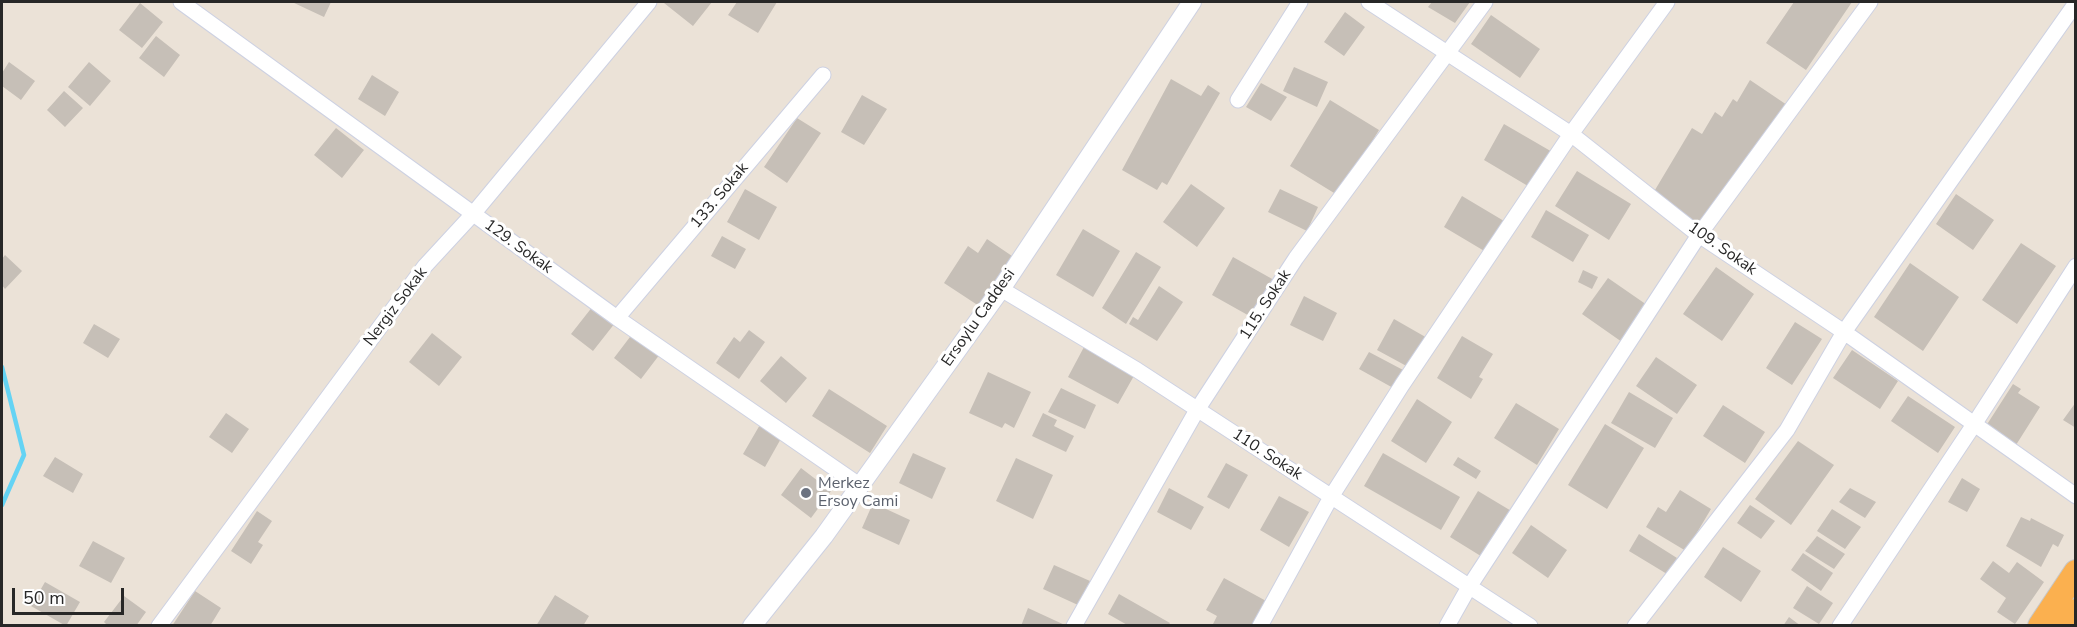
<!DOCTYPE html>
<html>
<head>
<meta charset="utf-8">
<style>
  body { margin:0 }
  #map { position:relative; width:2077px; height:627px; overflow:hidden; background:#ebe2d7; font-family:"Nunito Sans",sans-serif }
  canvas { display:block }
  .frame { position:absolute; inset:0; border:3px solid #272727; pointer-events:none }
  .scale { position:absolute; left:12px; top:588px; width:112px; height:27px; box-sizing:border-box; border:3px solid #272727; border-top:0; padding-left:8px; font-size:18px; line-height:21px; white-space:nowrap; color:#272727; -webkit-text-stroke:4px #fff; paint-order:stroke }
</style>
</head>
<body>
<div id="map">
<canvas width="2077" height="627"></canvas>
<div class="frame"></div>
<div class="scale">50 m</div>
</div>
<script>
const c = document.querySelector('canvas').getContext('2d');
c.lineJoin = 'round';
const poly = rows => new Path2D(rows.map(r => 'M' + r).join(''));
function stroke(path, color, width, dash) { c.strokeStyle = color; c.lineWidth = width; c.lineCap = dash ? 'butt' : 'round'; c.setLineDash(dash || []); c.stroke(path); }
function fill(path, color) { c.fillStyle = color; c.fill(path, 'evenodd'); }
function drawText(font, color, halo, rows, align = 'center') {
  c.font = font + ' "Nunito Sans",sans-serif'; c.lineWidth = 6; c.setLineDash([]); c.textBaseline = 'middle'; c.strokeStyle = halo; c.fillStyle = color; for (const [text, x, y, turn = 0] of rows) {
    c.save(); c.translate(x, y); c.rotate((+turn || 0) * Math.PI / 180); c.textAlign = isNaN(turn) ? turn : align; if (halo) c.strokeText(text, 0, 0); c.fillText(text, 0, 0); c.restore();
  }
}
const stream = poly([
  [2,367,24,455,2,505]
]);
const building = poly([
  [292,2,331,2,324,17],
  [665,2,712,2,693,26,664,3],
  [737,2,777,2,758,33,728,15],
  [1432,2,1470,2,1455,23,1428,7],
  [1794,2,1852,2,1806,70,1766,43],
  [140,3,163,22,142,48,119,30],
  [1345,12,1365,27,1344,56,1324,42],
  [1491,15,1540,49,1520,78,1471,44],
  [156,36,180,55,164,77,139,58],
  [9,62,35,81,21,100,2,86,2,73],
  [89,62,111,81,90,106,68,87],
  [1294,67,1328,82,1317,107,1283,91],
  [372,75,399,92,385,116,358,99],
  [1171,79,1201,96,1208,85,1220,93,1167,185,1162,182,1157,190,1122,170],
  [1750,80,1787,105,1699,227,1652,195,1692,128,1702,134,1715,112,1722,117,1733,99,1737,102],
  [1261,83,1287,97,1271,121,1246,107],
  [64,91,83,108,65,127,47,110],
  [862,95,887,109,864,145,841,132],
  [1330,100,1379,130,1339,196,1290,166],
  [797,118,821,133,787,183,764,167],
  [1504,124,1554,153,1533,189,1484,160],
  [336,128,364,150,342,178,314,155],
  [1577,171,1631,204,1609,240,1555,206],
  [1191,184,1225,208,1197,247,1163,222],
  [745,189,777,207,759,240,727,222],
  [1280,189,1318,207,1307,231,1268,212],
  [1956,194,1994,220,1973,250,1936,224],
  [1462,196,1504,221,1486,252,1444,227],
  [1546,210,1589,235,1573,262,1531,237],
  [1083,229,1120,251,1093,297,1056,275],
  [722,236,746,249,735,269,711,256],
  [987,239,1012,256,979,306,944,283,968,246,978,253],
  [2021,243,2056,266,2017,324,1982,300],
  [1136,252,1161,267,1126,324,1102,308],
  [5,255,22,271,5,289,2,285,2,259],
  [1233,257,1274,280,1253,318,1212,295],
  [1910,263,1959,297,1923,351,1874,317],
  [1716,267,1754,294,1722,341,1683,314],
  [1583,270,1598,277,1592,289,1578,282],
  [1608,278,1647,305,1622,342,1582,314],
  [1159,286,1183,302,1157,341,1129,324,1133,317,1138,320],
  [1304,296,1337,313,1323,341,1290,325],
  [593,306,615,323,593,351,571,334],
  [1394,319,1429,339,1412,369,1377,350],
  [1795,322,1822,339,1792,385,1766,368],
  [94,324,120,339,108,358,83,343],
  [749,330,765,342,739,379,716,363,734,337,740,342],
  [432,333,462,357,439,386,409,362],
  [633,333,660,354,641,379,614,358],
  [1462,336,1493,354,1479,377,1483,379,1471,399,1437,378],
  [1084,347,1135,374,1118,404,1068,377],
  [1852,350,1898,381,1880,409,1833,378],
  [1369,352,1405,371,1395,389,1359,369],
  [781,356,807,378,786,403,760,381],
  [1656,357,1697,385,1677,414,1636,386],
  [988,372,1031,392,1014,428,1005,423,1002,428,969,413],
  [2013,384,2021,389,2018,393,2040,407,2016,445,1986,426],
  [1061,388,1096,405,1085,429,1048,412],
  [829,389,887,426,870,453,812,416],
  [1629,392,1673,418,1655,448,1611,423],
  [1908,396,1955,427,1938,453,1891,421],
  [1417,399,1452,422,1426,463,1391,441],
  [2076,402,2076,428,2063,420],
  [1516,403,1559,429,1537,465,1494,438],
  [1723,405,1765,432,1745,463,1703,436],
  [226,413,249,429,232,453,209,437],
  [1043,413,1057,420,1054,426,1074,436,1066,452,1032,436],
  [761,423,783,435,765,467,743,454],
  [1605,424,1644,448,1607,509,1568,485],
  [1798,441,1834,465,1791,525,1755,499],
  [913,453,946,468,932,499,899,483],
  [1383,453,1460,497,1441,530,1364,486],
  [55,457,83,474,73,493,43,476],
  [1458,457,1481,471,1476,479,1453,465],
  [1016,458,1053,475,1033,519,996,501],
  [1226,463,1248,475,1229,509,1207,497],
  [801,468,831,491,811,518,781,495],
  [1962,478,1980,489,1967,512,1948,502],
  [1169,488,1204,507,1191,530,1157,512],
  [1850,488,1876,502,1865,518,1839,502],
  [1680,490,1711,509,1686,551,1646,527,1658,507,1666,512],
  [1478,491,1513,512,1484,558,1450,537],
  [1279,496,1309,512,1289,547,1260,530],
  [873,503,910,520,899,545,862,528],
  [1750,505,1775,521,1761,539,1737,523],
  [1832,509,1861,527,1845,549,1817,531],
  [257,511,272,521,258,542,263,545,251,564,231,551],
  [2021,517,2030,521,2031,518,2064,535,2058,547,2053,544,2041,567,2006,546],
  [1531,525,1567,550,1548,578,1512,553],
  [1639,534,1677,558,1667,574,1629,551],
  [1817,536,1845,554,1834,569,1805,551],
  [93,541,125,558,111,583,79,566],
  [1723,547,1761,571,1741,602,1704,577],
  [1803,553,1833,573,1821,591,1791,570],
  [1993,561,2009,573,2017,562,2044,582,2015,624,1997,612,2006,598,1980,579],
  [1054,565,1090,581,1078,605,1043,589],
  [1224,578,1268,602,1256,626,1212,626,1217,616,1206,610],
  [45,582,80,602,66,626,31,606],
  [1807,586,1833,603,1819,624,1793,608],
  [195,591,221,608,210,626,172,626],
  [1119,594,1170,623,1168,626,1129,626,1108,614],
  [555,595,589,616,583,626,536,626],
  [124,596,146,612,136,626,108,626,104,622],
  [1028,608,1067,626,1021,626],
  [1789,617,1801,626,1783,626]
]);
const minor = poly([
  [181,2,617,318,859,485],
  [1369,2,1571,134,1699,235,1844,332,2076,496],
  [1238,100,1300,2],
  [1001,289,1137,370,1530,626],
  [617,318,823,75],
  [159,626,425,266,473,214,649,2],
  [1074,626,1197,410,1296,258,1485,2],
  [1260,626,1331,497,1402,385,1571,134,1667,2],
  [1447,626,1469,587,1699,235,1870,2],
  [1635,626,1787,430,1844,332,2076,3],
  [1840,626,1973,426,2076,266]
]);
const tertiary = poly([
  [752,626,824,536,1001,289,1192,2]
]);
const trunk = poly([
  [2040,626,2076,572],
  [2065,626,2076,611]
]);
const markers = [
  [806,493,6,"#6b7280"]
];
const streetNames = [
  ["133. Sokak",720,196,-50],
  ["129. Sokak",518,247,36],
  ["109. Sokak",1722,249,35],
  ["115. Sokak",1266,305,-57],
  ["Nergiz Sokak",396,307,-53],
  ["Ersoylu Caddesi",979,318,-55],
  ["110. Sokak",1267,455,33]
];
const worshipNames = [
  ["Merkez",818,484],
  ["Ersoy Cami",818,502]
];
stroke(stream, '#64d3f4', 4.5);
fill(building, '#c6bfb7');
stroke(minor, '#cdd1e2', 17);
stroke(tertiary, '#cdd1e2', 20);
stroke(trunk, '#c7c7c7', 26);
stroke(minor, '#fff', 15);
stroke(tertiary, '#fff', 18);
stroke(trunk, '#fbb04f', 24);
for (const [x, y, r, color] of markers) { const dot = new Path2D(); dot.arc(x, y, r, 0, 2 * Math.PI); c.fillStyle = color; c.fill(dot); stroke(dot, '#fff', 2); }
drawText('16px', '#272727', '#fff', streetNames);
drawText('16px', '#5b616d', '#fff', worshipNames, 'left');
</script>
</body>
</html>
